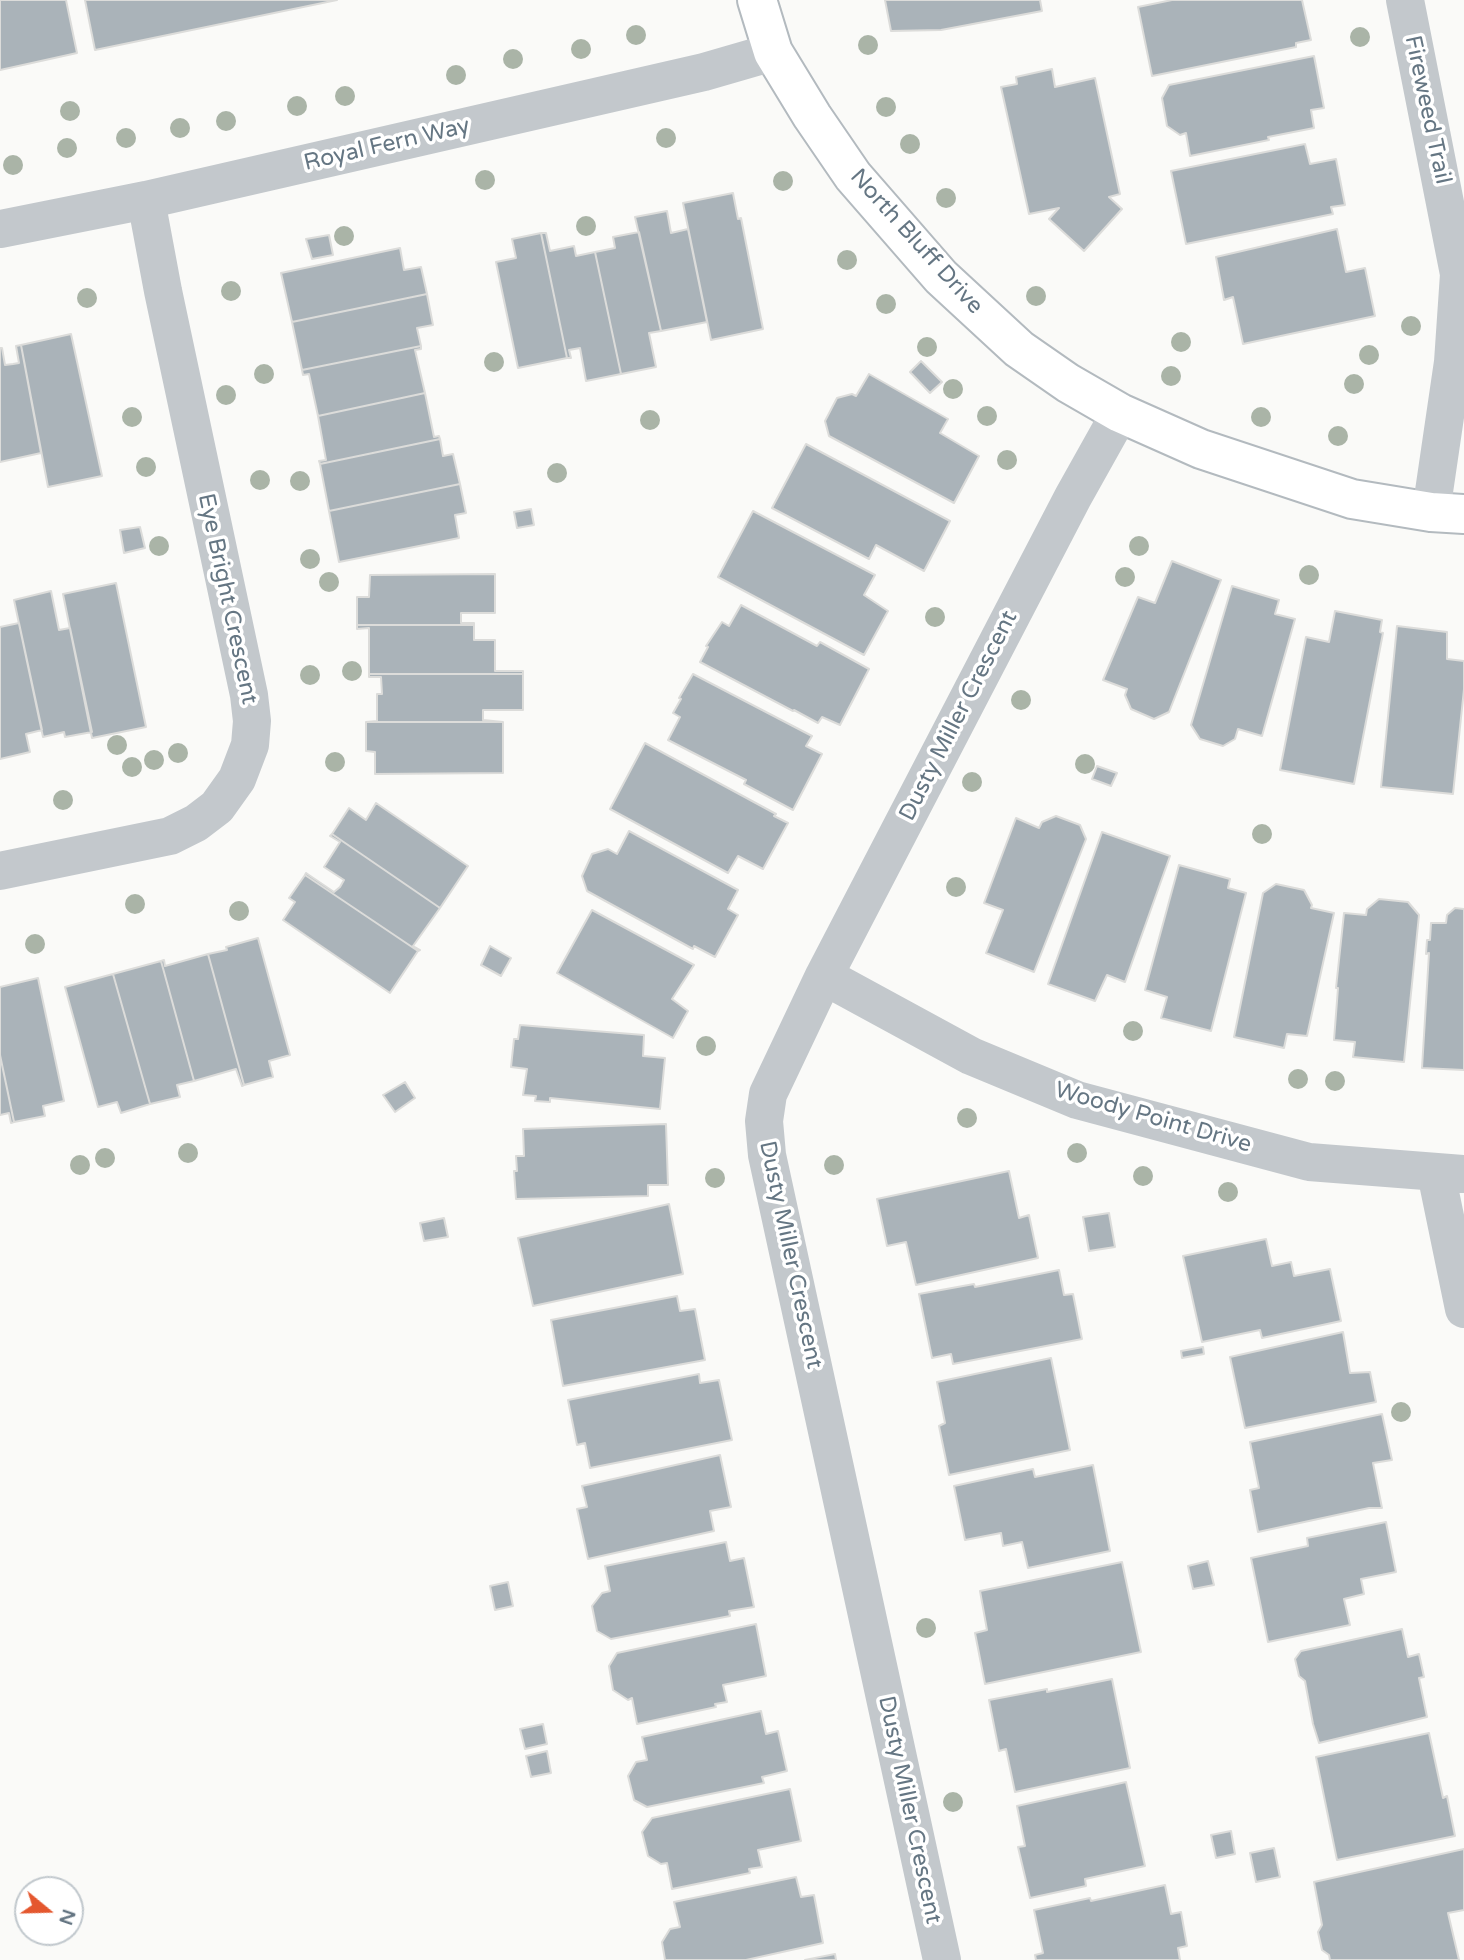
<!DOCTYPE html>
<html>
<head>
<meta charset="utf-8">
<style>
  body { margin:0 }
  #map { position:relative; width:1464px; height:1960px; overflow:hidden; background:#fafaf8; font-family:"Varela Round",sans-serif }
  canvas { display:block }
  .north { position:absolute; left:14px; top:1876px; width:70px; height:70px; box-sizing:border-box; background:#fff; border:2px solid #c1c8cd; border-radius:50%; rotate:109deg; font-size:19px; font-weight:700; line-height:28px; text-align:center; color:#657683 }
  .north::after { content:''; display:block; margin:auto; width:24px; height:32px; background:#e4572e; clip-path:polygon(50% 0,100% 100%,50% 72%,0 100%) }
</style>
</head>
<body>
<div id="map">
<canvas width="1464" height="1960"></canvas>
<div class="north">N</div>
</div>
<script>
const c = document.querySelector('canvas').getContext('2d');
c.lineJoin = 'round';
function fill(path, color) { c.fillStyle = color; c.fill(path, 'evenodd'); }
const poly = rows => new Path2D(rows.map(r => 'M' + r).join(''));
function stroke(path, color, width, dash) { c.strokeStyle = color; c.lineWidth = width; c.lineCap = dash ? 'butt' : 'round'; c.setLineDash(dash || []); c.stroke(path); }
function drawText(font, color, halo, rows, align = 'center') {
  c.font = font + ' "Varela Round",sans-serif'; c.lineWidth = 7; c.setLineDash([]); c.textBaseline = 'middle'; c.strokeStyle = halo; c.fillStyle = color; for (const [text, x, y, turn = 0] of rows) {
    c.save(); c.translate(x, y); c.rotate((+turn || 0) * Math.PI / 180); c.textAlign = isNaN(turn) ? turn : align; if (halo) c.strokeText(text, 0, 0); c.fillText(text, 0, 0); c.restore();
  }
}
const building = poly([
  [0,0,66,0,77,53,0,70,0,0],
  [85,0,337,0,95,50,85,0],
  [885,0,1040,0,1042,11,941,30,891,31,885,0],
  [1172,0,1302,0,1311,40,1296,43,1296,47,1152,76,1138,7,1172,0],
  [1314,56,1324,108,1311,110,1314,128,1268,137,1269,140,1190,156,1186,133,1180,135,1167,126,1162,98,1169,85,1314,56],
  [1052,69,1055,87,1095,78,1120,194,1109,197,1122,209,1084,251,1049,219,1059,208,1029,214,1001,87,1017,84,1016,77,1052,69],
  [1305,144,1310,164,1336,159,1345,205,1331,207,1333,214,1186,244,1171,171,1305,144],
  [733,193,738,219,741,218,763,329,711,340,683,203,733,193],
  [667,211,671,233,688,229,707,322,661,331,635,217,667,211],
  [1337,229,1346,272,1365,268,1375,316,1243,344,1233,297,1224,300,1216,257,1337,229],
  [639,232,661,331,649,333,656,367,621,374,595,252,615,248,613,237,639,232],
  [541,233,546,233,550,251,574,246,576,256,595,252,621,374,586,381,580,348,569,350,571,358,567,358,541,233],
  [541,233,567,358,518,368,496,262,516,258,512,239,541,233],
  [329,235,333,255,312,259,306,239,329,235],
  [400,248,404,270,421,267,427,294,292,322,281,273,400,248],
  [427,294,433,325,417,328,421,346,302,370,292,322,427,294],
  [71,334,102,476,48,487,21,345,71,334],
  [21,345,41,453,0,462,0,348,2,348,5,365,13,364,19,363,16,346,21,345],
  [421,346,421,349,415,350,425,393,318,416,309,374,303,375,302,370,421,346],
  [921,361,942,382,930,393,910,372,921,361],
  [869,374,948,419,940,433,979,456,954,503,829,436,825,421,837,398,852,394,856,396,869,374],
  [425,393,434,437,439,436,440,439,320,464,319,461,326,460,318,416,425,393],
  [440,439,443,456,453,454,460,484,329,511,320,464,440,439],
  [806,444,950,521,924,571,876,545,869,559,772,508,806,444],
  [460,484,466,513,455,515,459,538,339,562,329,511,460,484],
  [531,509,534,525,517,528,514,512,531,509],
  [753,511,875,575,864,595,888,611,864,655,718,577,753,511],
  [140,527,145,548,124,553,120,530,140,527],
  [1172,561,1221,580,1169,712,1154,719,1131,709,1125,695,1127,689,1103,680,1138,597,1155,603,1172,561],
  [495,574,495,613,461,613,461,623,474,623,474,625,357,625,357,597,369,597,370,575,495,574],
  [116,583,146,727,92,738,63,594,116,583],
  [1232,586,1279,600,1275,614,1295,619,1262,736,1238,729,1235,739,1223,746,1200,739,1191,725,1232,586],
  [51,591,59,630,70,628,92,732,65,737,64,732,43,737,14,600,51,591],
  [741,605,817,646,820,642,869,669,840,725,822,717,818,723,794,710,793,711,700,662,708,647,706,646,722,622,729,626,741,605],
  [1335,611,1382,620,1380,632,1383,633,1354,784,1280,770,1306,637,1329,642,1335,611],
  [19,623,42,730,26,734,30,752,0,759,0,627,19,623],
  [357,625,474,625,474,640,495,640,495,671,523,671,523,674,369,674,369,628,357,629,357,625],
  [1397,626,1447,632,1447,659,1464,661,1464,689,1453,794,1381,787,1397,626],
  [369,674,523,674,523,710,483,710,483,720,503,722,366,722,377,721,377,694,382,694,381,677,369,677,369,674],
  [693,674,812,736,806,746,822,754,793,810,744,784,746,780,668,740,680,717,673,713,681,699,679,698,693,674],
  [366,722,503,722,503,773,375,774,375,752,366,751,366,722],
  [645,743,776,814,774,816,788,823,763,869,738,856,728,873,610,809,645,743],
  [1097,766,1117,773,1111,786,1092,779,1097,766],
  [376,803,468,866,440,908,332,834,349,808,366,820,376,803],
  [1056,816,1080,825,1086,839,1034,972,986,953,1003,910,984,903,1016,818,1039,828,1042,822,1056,816],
  [629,831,738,890,728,909,738,915,715,957,694,946,693,949,587,891,582,876,592,854,608,849,617,854,629,831],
  [1102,832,1170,856,1125,982,1107,975,1095,1001,1048,984,1102,832],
  [332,834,440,908,413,946,420,950,418,951,305,875,306,873,334,892,340,887,344,880,324,867,340,842,330,836,332,834],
  [1179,865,1230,879,1228,888,1246,893,1211,1031,1161,1018,1167,997,1145,990,1179,865],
  [305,875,418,951,390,993,283,920,295,902,289,898,305,875],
  [1276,884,1304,890,1312,905,1311,908,1334,913,1307,1036,1287,1034,1284,1048,1234,1037,1263,893,1276,884],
  [1379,899,1408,902,1419,915,1404,1062,1353,1057,1355,1042,1334,1040,1338,988,1336,988,1344,913,1366,915,1367,909,1379,899],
  [1455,908,1464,909,1464,1070,1422,1068,1429,953,1426,954,1427,940,1430,940,1431,923,1446,923,1447,915,1455,908],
  [592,910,694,965,672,999,688,1011,673,1038,557,973,592,910],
  [258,938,290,1055,269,1061,273,1077,244,1085,208,954,227,950,226,947,258,938],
  [490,946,511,958,501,976,481,965,490,946],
  [208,954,244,1085,242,1086,236,1069,194,1081,161,961,164,960,165,966,208,954],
  [161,961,194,1081,177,1085,180,1097,150,1104,113,974,161,961],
  [113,974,150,1104,121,1113,117,1102,98,1107,65,987,113,974],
  [38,978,64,1101,43,1106,45,1116,14,1122,0,1055,0,987,38,978],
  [520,1025,644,1035,643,1056,665,1058,660,1109,550,1098,550,1102,535,1101,536,1096,523,1095,527,1069,511,1067,514,1039,518,1039,520,1025],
  [0,1055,14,1122,11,1123,9,1113,0,1115,0,1055],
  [405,1082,415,1098,395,1112,383,1095,405,1082],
  [666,1124,668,1185,648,1185,648,1196,516,1199,514,1171,517,1171,516,1156,524,1156,523,1129,666,1124],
  [1009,1171,1019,1218,1029,1215,1038,1258,916,1285,906,1242,887,1246,877,1199,1009,1171],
  [669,1204,683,1274,533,1306,518,1238,669,1204],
  [1109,1213,1115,1247,1089,1251,1083,1217,1109,1213],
  [444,1218,448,1237,424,1241,420,1223,444,1218],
  [1266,1239,1272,1266,1291,1262,1294,1276,1330,1269,1341,1321,1262,1338,1260,1330,1202,1342,1183,1256,1266,1239],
  [1059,1270,1064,1295,1073,1294,1082,1339,953,1364,951,1354,932,1358,919,1294,974,1284,975,1287,1059,1270],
  [677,1296,680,1311,695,1309,705,1360,563,1386,551,1320,677,1296],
  [1343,1332,1350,1373,1370,1372,1376,1402,1245,1428,1230,1357,1343,1332],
  [1203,1347,1204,1354,1182,1358,1181,1351,1203,1347],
  [1051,1358,1070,1450,949,1475,939,1426,945,1423,937,1382,1051,1358],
  [699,1374,700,1383,719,1380,732,1440,590,1468,585,1443,577,1445,568,1400,699,1374],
  [1382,1414,1392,1460,1373,1463,1382,1508,1369,1508,1258,1532,1250,1490,1259,1488,1250,1442,1382,1414],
  [720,1455,731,1507,710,1511,714,1531,588,1559,577,1509,587,1507,582,1486,720,1455],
  [1093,1465,1110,1551,1028,1568,1022,1542,1003,1546,1001,1533,965,1540,954,1486,1033,1469,1035,1477,1093,1465],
  [1386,1522,1396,1572,1361,1579,1364,1594,1344,1599,1350,1625,1268,1642,1251,1558,1308,1546,1307,1538,1386,1522],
  [726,1542,730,1561,744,1558,754,1607,729,1611,730,1616,611,1639,597,1631,592,1606,602,1593,610,1591,605,1566,726,1542],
  [1208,1561,1214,1585,1193,1589,1188,1566,1208,1561],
  [1122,1562,1141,1652,985,1684,975,1633,987,1630,980,1591,1122,1562],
  [508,1582,513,1606,495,1610,490,1586,508,1582],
  [756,1624,766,1676,723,1685,727,1702,715,1704,716,1707,637,1724,632,1698,628,1700,613,1690,609,1666,617,1653,756,1624],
  [1402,1629,1408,1657,1419,1654,1424,1677,1419,1678,1427,1717,1319,1743,1313,1724,1305,1681,1299,1676,1295,1659,1301,1651,1402,1629],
  [1112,1679,1130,1768,1015,1792,1006,1749,999,1751,989,1700,1047,1689,1047,1692,1112,1679],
  [761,1711,766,1734,778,1731,787,1771,762,1777,764,1783,647,1807,634,1800,628,1776,636,1762,647,1760,642,1737,761,1711],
  [543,1724,547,1744,525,1749,520,1729,543,1724],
  [1429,1733,1443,1798,1447,1796,1455,1836,1337,1860,1316,1757,1429,1733],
  [547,1751,551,1773,531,1777,526,1756,547,1751],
  [1126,1782,1145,1866,1085,1879,1086,1886,1030,1898,1018,1847,1025,1846,1017,1806,1126,1782],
  [790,1789,801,1841,758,1850,762,1867,749,1869,750,1873,672,1889,667,1863,661,1864,648,1856,642,1832,652,1818,790,1789],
  [1231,1831,1235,1854,1216,1858,1211,1835,1231,1831],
  [1274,1848,1280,1877,1256,1882,1250,1853,1274,1848],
  [1464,1849,1464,1910,1448,1913,1459,1960,1330,1960,1329,1955,1322,1950,1318,1932,1322,1925,1314,1882,1464,1849],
  [796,1877,801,1897,814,1895,823,1943,746,1960,665,1960,662,1942,670,1929,680,1927,674,1902,796,1877],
  [1165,1885,1171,1914,1181,1912,1187,1946,1178,1948,1180,1960,1036,1960,1035,1955,1043,1953,1034,1910,1090,1898,1091,1901,1165,1885],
  [835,1954,836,1960,805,1960,835,1954]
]);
const street = poly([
  [1405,0,1459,274,1453,362,1431,512],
  [0,229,146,200,704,72,773,52],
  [0,871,170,836,196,823,217,807,237,779,250,745,252,721,249,695,163,291,146,200],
  [824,976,971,1056,1077,1100,1309,1162,1464,1174],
  [1436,1173,1464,1309],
  [942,1960,767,1155,764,1121,768,1094,824,976,1073,497,1120,413]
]);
const secondary = poly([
  [757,0,773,52,812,116,853,176,941,277,1019,349,1068,383,1120,413,1201,449,1352,499,1431,512,1464,514]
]);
const trees = [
  [636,35],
  [1360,37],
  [868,45],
  [581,49],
  [513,59],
  [456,75],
  [345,96],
  [297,106],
  [886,107],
  [70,111],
  [226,121],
  [180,128],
  [126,138],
  [666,138],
  [910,144],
  [67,148],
  [13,165],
  [485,180],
  [783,181],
  [946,198],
  [586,226],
  [344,236],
  [847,260],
  [231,291],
  [1036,296],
  [87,298],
  [886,304],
  [1411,326],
  [1181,342],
  [927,347],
  [1369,355],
  [494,362],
  [264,374],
  [1171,376],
  [1354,384],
  [953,389],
  [226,395],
  [987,416],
  [132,417],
  [1261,417],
  [650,420],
  [1338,436],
  [1007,460],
  [146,467],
  [557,473],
  [260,480],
  [300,481],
  [159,546],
  [1139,546],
  [310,559],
  [1309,575],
  [1125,577],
  [329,582],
  [935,617],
  [352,671],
  [310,675],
  [1021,700],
  [117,745],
  [178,753],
  [154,760],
  [335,762],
  [1085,764],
  [132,767],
  [972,782],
  [63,800],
  [1262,834],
  [956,887],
  [135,904],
  [239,911],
  [35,944],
  [1133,1031],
  [706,1046],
  [1298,1079],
  [1335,1081],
  [967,1118],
  [188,1153],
  [1077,1153],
  [105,1158],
  [80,1165],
  [834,1165],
  [1143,1176],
  [715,1178],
  [1228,1192],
  [1401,1412],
  [926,1628],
  [953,1802]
];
const streetNames = [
  ["Fireweed Trail",1427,110,78],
  ["Royal Fern Way",387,145,-13],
  ["North Bluff Drive",916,242,48],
  ["Eye Bright Crescent",227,599,78],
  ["Dusty Miller Crescent",959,716,-63],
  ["Woody Point Drive",1153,1118,16],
  ["Dusty Miller Crescent",790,1255,78],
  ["Dusty Miller Crescent",909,1810,78]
];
fill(building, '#aab3b9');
stroke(building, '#dcdcda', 2);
stroke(secondary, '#b3babf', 42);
stroke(street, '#c3c8cc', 38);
stroke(secondary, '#fff', 38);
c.fillStyle = '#aab4a7';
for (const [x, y] of trees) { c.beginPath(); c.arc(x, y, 10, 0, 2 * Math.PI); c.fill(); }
drawText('23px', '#657683', '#fff', streetNames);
</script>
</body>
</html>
